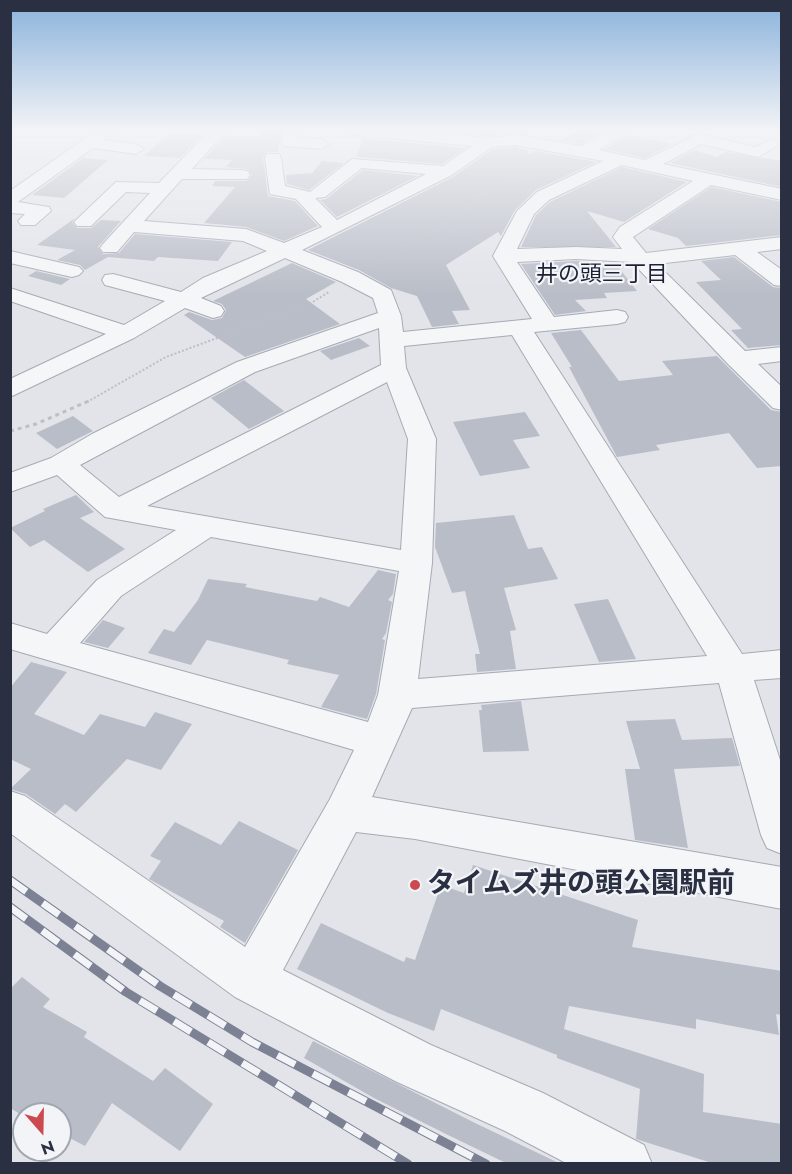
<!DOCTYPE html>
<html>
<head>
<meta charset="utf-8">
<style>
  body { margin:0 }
  #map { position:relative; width:792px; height:1174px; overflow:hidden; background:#e2e4ea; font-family:Jost,sans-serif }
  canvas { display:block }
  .frame { position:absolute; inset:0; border:12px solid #2a3042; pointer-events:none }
  .north { position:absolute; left:12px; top:1102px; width:60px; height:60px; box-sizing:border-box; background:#f2f4f8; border:2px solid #a2a6af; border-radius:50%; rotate:160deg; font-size:16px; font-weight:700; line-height:24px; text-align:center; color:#2a3042 }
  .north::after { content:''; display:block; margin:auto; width:21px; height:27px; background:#cc4a4f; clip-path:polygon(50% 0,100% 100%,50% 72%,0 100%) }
</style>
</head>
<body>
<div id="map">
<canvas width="792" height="1174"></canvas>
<div class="frame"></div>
<div class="north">N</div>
</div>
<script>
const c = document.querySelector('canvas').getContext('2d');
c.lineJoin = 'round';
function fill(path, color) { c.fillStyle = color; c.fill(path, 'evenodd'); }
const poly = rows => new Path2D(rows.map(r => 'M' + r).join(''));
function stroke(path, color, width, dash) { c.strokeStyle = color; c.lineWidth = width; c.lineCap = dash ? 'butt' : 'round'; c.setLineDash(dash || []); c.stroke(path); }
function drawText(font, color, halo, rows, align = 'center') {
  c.font = font + ' Jost,"Noto Sans JP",sans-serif'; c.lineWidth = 4.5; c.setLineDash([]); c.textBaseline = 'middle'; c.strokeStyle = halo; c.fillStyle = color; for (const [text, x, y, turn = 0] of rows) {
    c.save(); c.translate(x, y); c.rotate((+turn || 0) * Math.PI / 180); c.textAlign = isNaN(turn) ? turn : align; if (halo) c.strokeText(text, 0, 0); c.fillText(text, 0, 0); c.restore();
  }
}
const building = poly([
  [432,130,528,130,528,135,516,133,488,136],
  [581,130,605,130,582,144,560,140],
  [261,131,282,131,278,152,267,152,263,157,268,196,295,201,318,226,284,241,246,227,204,223,235,187,212,186,215,181,247,181,252,175,247,169,226,167,232,160,204,159,226,135,259,137],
  [171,132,204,133,180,158,144,156],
  [627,135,665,142,672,144,645,158,605,149],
  [363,138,466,148,442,164,356,157],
  [516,147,528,150,529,154,536,151,596,162,536,190,515,210,501,236,498,232,446,265,470,310,452,311,459,324,432,327,417,296,391,288,359,270,308,250,453,177,493,149],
  [694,150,717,157,726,152,782,161,782,187,670,163],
  [83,158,108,160,64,198,32,195],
  [322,161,344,163,309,190,287,184,286,175,312,173],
  [622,167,687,182,624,222,587,211,616,247,521,247,536,215,550,202],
  [363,170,418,176,337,217,320,200,326,199],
  [711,187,782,202,782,235,686,246,678,238,648,229],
  [75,218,72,222,77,228,91,228,101,220,121,221,98,247,103,254,119,253,135,234,232,242,218,261,158,257,154,261,108,257,85,270,80,265,57,260,75,250,37,245],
  [734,257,773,287,782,288,782,345,748,348,731,330,742,329,696,282,721,280,701,261],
  [576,261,631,264,633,267,619,268,637,291,604,293,607,298,575,300,586,311,555,315,521,264],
  [292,263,336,282,306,299,340,324,245,357,184,315,189,312,212,320,222,318,226,310,222,304,213,301],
  [36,271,70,279,61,285,28,276],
  [581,330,619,381,673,375,662,361,717,356,771,410,782,412,782,466,757,468,729,433,656,445,660,450,617,457,569,367,572,367,551,333],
  [359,338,370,346,331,360,320,351],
  [244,380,284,411,249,429,211,398],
  [525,412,540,436,513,440,530,468,480,476,453,422],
  [73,416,93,431,57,449,36,433],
  [76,495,94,512,80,518,125,549,88,572,44,540,30,547,10,528,45,511,43,509],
  [514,515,528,549,542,547,558,579,504,588,516,630,510,631,516,669,477,672,475,654,480,654,465,591,452,593,435,547,436,523],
  [378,570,396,574,393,594,388,600,392,602,386,633,382,639,385,640,376,694,367,719,321,707,339,675,287,664,289,660,207,640,191,665,148,653,164,629,174,632,198,600,208,579,247,584,245,587,317,601,320,597,349,607],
  [608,599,620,625,636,659,599,662,574,604],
  [103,620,125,628,108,648,84,642],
  [31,662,67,672,34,714,84,735,100,714,145,727,155,712,192,724,161,770,127,759,76,812,65,804,55,814,26,794,10,789,31,769,10,759,10,688],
  [521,701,529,751,483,752,479,710,482,710,481,705],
  [675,719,682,740,732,738,740,766,674,769,688,848,635,840,625,769,640,769,626,721],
  [239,821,298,850,245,943,220,927,224,921,149,879,161,861,150,856,175,822,221,845],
  [473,865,638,920,632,947,782,971,782,1015,776,1014,779,1035,696,1019,696,1029,569,1006,564,1029,704,1074,703,1112,782,1124,782,1164,715,1164,639,1140,636,1139,640,1089,557,1058,557,1055,441,1009,434,1031,388,1013,297,969,321,923,404,962,406,957,415,960,441,885,464,893],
  [22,977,50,999,43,1007,87,1032,84,1037,153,1081,165,1068,213,1104,180,1151,112,1103,85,1146,60,1133,60,1114,20,1114,10,1108,10,989],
  [313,1041,475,1123,561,1164,508,1164,448,1135,374,1098,304,1058]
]);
const pathFar1 = poly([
  [440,228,484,240],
  [374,265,459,216,476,199,493,189,533,175],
  [87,402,166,357,311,303,329,292]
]);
const path = poly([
  [10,431,36,424,91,400]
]);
const minor = poly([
  [97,130,116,130,104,140,136,144,144,149,136,154,93,148,18,202,49,207,51,211,35,225,21,225,18,221,25,214,10,213,10,191,97,130],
  [210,130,227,130,192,169,241,170,247,171,250,175,247,179,182,179,144,221,246,229,284,243,322,227,296,199,270,194,265,158,267,154,279,154,281,158,285,186,310,192,352,159,443,166,472,146,353,135,345,130,406,130,488,138,516,135,582,146,610,130,630,130,599,150,645,160,699,134,756,147,772,139,780,144,758,157,701,144,663,164,782,189,782,200,711,185,633,237,646,253,782,237,782,249,757,252,782,270,782,286,774,285,735,255,657,264,745,351,782,347,782,361,758,364,782,387,782,410,773,408,728,364,632,262,576,259,517,262,554,317,617,310,625,312,628,317,625,322,617,324,534,332,742,654,782,650,782,678,754,680,782,766,782,854,767,848,761,835,719,683,412,708,372,797,782,867,782,909,415,839,356,832,283,970,431,1045,543,1093,644,1145,652,1164,568,1164,505,1131,395,1081,235,997,10,833,10,791,25,796,245,947,330,799,354,750,10,649,10,623,47,634,97,580,176,530,105,517,57,475,10,492,10,473,51,458,92,434,237,362,378,313,373,298,342,282,285,258,201,298,221,306,224,311,221,316,213,318,185,308,134,338,10,397,10,379,106,334,10,301,10,288,124,325,165,301,105,285,102,280,105,275,113,274,181,292,203,278,267,251,243,241,134,232,117,252,103,252,100,248,103,244,150,193,126,192,91,226,77,226,74,222,116,182,159,183,210,130],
  [516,145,603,161,537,192,517,211,493,256,532,319,403,332,401,316,391,290,358,272,302,250,452,175,492,147,516,145],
  [622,165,693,181,620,227,613,237,622,249,576,247,517,249,534,214,549,200,622,165],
  [362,168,426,174,337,220,315,198,325,197,362,168],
  [379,328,381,365,119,497,80,465,255,372,379,328],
  [512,335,707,656,418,679,432,563,436,439,406,368,404,346,512,335],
  [387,382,408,439,401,550,147,506,387,382],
  [211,537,399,571,378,695,368,722,80,643,121,596,211,537],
  [284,130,300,130,299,138,321,139,329,144,321,149,284,146,282,143,284,130],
  [10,251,79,267,83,271,79,275,72,277,10,263,10,251]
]);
const rail = poly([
  [10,880,160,986,252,1042,486,1164],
  [10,907,126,992,408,1164]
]);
const markers = [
  [415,885,6,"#cc4a4f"]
];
const farNeighbourhoodnames = [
  ["井の頭三丁目",602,276]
];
const nearPoinames = [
  ["タイムズ井の頭公園駅前",427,885]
];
fill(building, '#b9bdc7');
stroke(minor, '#a7aab4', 2);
stroke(pathFar1, '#bcbfc5', 2, [2, 2]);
stroke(path, '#bcbfc5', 3, [4, 4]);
fill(minor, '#f5f6f8');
stroke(rail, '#7c8294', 9);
stroke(rail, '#f2f4f8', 7, [20]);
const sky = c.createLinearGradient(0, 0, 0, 295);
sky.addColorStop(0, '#8ab2dc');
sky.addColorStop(0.44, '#f2f3f6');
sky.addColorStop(1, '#f2f3f600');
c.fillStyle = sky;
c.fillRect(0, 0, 792, 295);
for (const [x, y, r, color] of markers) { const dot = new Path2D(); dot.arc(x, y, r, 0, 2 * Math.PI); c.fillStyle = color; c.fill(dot); stroke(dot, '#f2f4f8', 2); }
drawText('22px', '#1c2133', '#f2f4f8', farNeighbourhoodnames);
drawText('bold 28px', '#2a3042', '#f2f4f8', nearPoinames, 'left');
</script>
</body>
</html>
